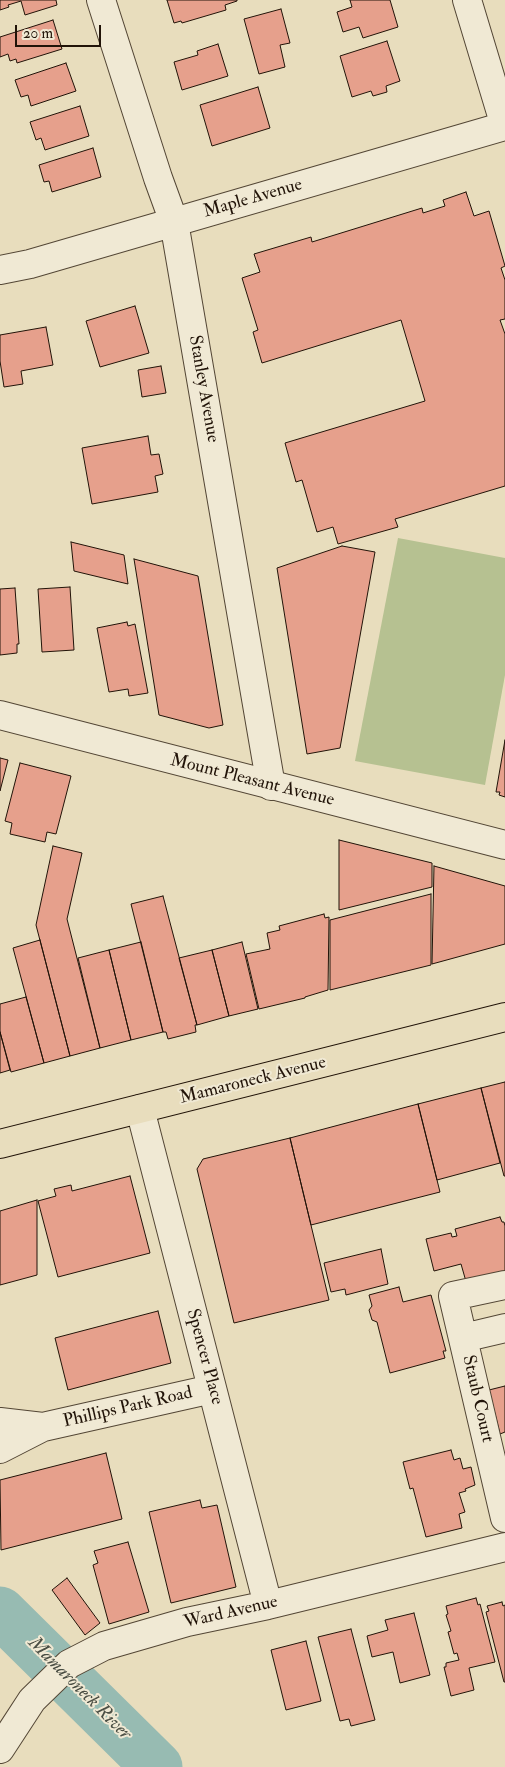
<!DOCTYPE html>
<html>
<head>
<meta charset="utf-8">
<style>
  body { margin:0 }
  #map { position:relative; width:505px; height:1767px; overflow:hidden; background:#e8ddbd; font-family:"IM FELL Double Pica",serif }
  canvas { display:block }
  .scale { position:absolute; left:15px; top:25px; width:86px; height:22px; box-sizing:border-box; border:2px solid #211308; border-top:0; padding-left:6px; font-size:15px; line-height:18px; white-space:nowrap; color:#211308; -webkit-text-stroke:4px #f0e9d4; paint-order:stroke }
</style>
</head>
<body>
<div id="map">
<canvas width="505" height="1767"></canvas>
<div class="scale">20 m</div>
</div>
<script>
const c = document.querySelector('canvas').getContext('2d');
c.lineJoin = 'round';
function fill(path, color) { c.fillStyle = color; c.fill(path, 'evenodd'); }
const poly = rows => new Path2D(rows.map(r => 'M' + r).join(''));
function stroke(path, color, width, dash) { c.strokeStyle = color; c.lineWidth = width; c.lineCap = dash ? 'butt' : 'round'; c.setLineDash(dash || []); c.stroke(path); }
function drawText(font, color, halo, rows, align = 'center') {
  c.font = font + ' "IM FELL Double Pica",serif'; c.lineWidth = 4; c.setLineDash([]); c.textBaseline = 'middle'; c.strokeStyle = halo; c.fillStyle = color; for (const [text, x, y, turn = 0] of rows) {
    c.save(); c.translate(x, y); c.rotate((+turn || 0) * Math.PI / 180); c.textAlign = isNaN(turn) ? turn : align; if (halo) c.strokeText(text, 0, 0); c.fillText(text, 0, 0); c.restore();
  }
}
const green = poly([
  [398,538,505,558,505,675,485,785,355,761]
]);
const river = poly([
  [0,1612,157,1767]
]);
const building = poly([
  [0,0,56,0,57,5,25,15,21,1,8,5,9,7,0,10,0,0],
  [167,0,237,0,237,1,225,5,226,10,182,23,181,21,174,23,167,0],
  [350,0,390,0,398,27,363,38,359,27,343,32,337,12,352,7,350,0],
  [281,9,290,43,280,45,285,67,259,74,244,19,281,9],
  [53,20,62,49,17,63,16,59,10,61,8,54,0,57,0,37,53,20],
  [387,41,400,81,386,86,387,92,373,96,371,91,352,97,340,56,387,41],
  [218,44,228,76,182,90,174,62,198,55,197,51,218,44],
  [66,63,76,91,31,106,28,95,21,97,15,80,66,63],
  [258,87,270,128,212,146,200,105,258,87],
  [80,106,89,136,45,150,41,138,36,140,30,122,80,106],
  [93,148,101,177,52,192,49,181,44,182,39,165,93,148],
  [466,192,474,216,489,211,505,266,501,268,505,280,505,319,500,320,505,334,505,486,395,519,398,527,338,544,333,527,317,532,302,480,296,482,285,443,425,401,401,320,262,363,253,332,258,330,242,278,260,272,254,254,311,237,312,242,422,208,423,213,445,206,443,200,466,192],
  [135,306,149,353,100,367,86,321,135,306],
  [46,327,53,365,21,371,23,384,4,387,0,361,0,335,46,327],
  [161,366,166,393,142,397,138,370,161,366],
  [148,436,151,455,159,454,163,474,155,476,158,492,92,504,82,448,148,436],
  [71,542,124,555,128,584,74,571,71,542],
  [342,546,375,552,340,748,307,754,277,568,342,546],
  [134,559,198,576,223,725,209,728,159,715,134,559],
  [70,587,74,650,42,652,38,589,70,587],
  [15,588,19,644,17,644,17,653,0,655,0,589,15,588],
  [127,622,128,626,135,624,148,693,129,696,128,689,109,692,97,628,127,622],
  [505,740,505,797,499,795,500,792,496,792,505,740],
  [0,758,8,760,0,791,0,758],
  [20,763,71,776,56,834,47,832,45,842,10,834,12,823,5,821,20,763],
  [339,840,432,863,432,887,339,910,339,840],
  [53,846,82,853,67,919,100,1048,70,1056,36,925,53,846],
  [434,866,505,886,505,944,432,964,434,866],
  [431,894,431,965,330,990,330,920,431,894],
  [163,896,197,1025,195,1025,196,1032,168,1039,166,1032,163,1032,131,904,163,896],
  [324,914,325,918,329,917,328,990,305,997,305,998,259,1009,246,954,270,949,267,933,280,930,279,926,324,914],
  [40,940,70,1056,44,1063,13,948,40,940],
  [141,942,163,1032,131,1040,109,950,141,942],
  [242,942,258,1009,229,1016,212,950,242,942],
  [109,950,131,1040,100,1048,78,958,109,950],
  [212,950,229,1016,197,1025,179,958,212,950],
  [26,997,44,1063,11,1072,0,1032,0,1004,26,997],
  [0,1032,10,1070,0,1073,0,1032],
  [505,1082,505,1176,504,1176,481,1088,505,1082],
  [481,1088,500,1163,437,1180,418,1104,481,1088],
  [418,1104,440,1192,311,1225,290,1138,418,1104],
  [290,1138,329,1300,234,1323,197,1169,203,1159,290,1138],
  [130,1176,150,1253,58,1277,38,1201,56,1196,54,1189,71,1185,72,1191,130,1176],
  [37,1200,37,1275,0,1285,0,1211,37,1200],
  [500,1217,502,1222,504,1222,505,1226,505,1275,467,1285,461,1264,434,1271,426,1239,451,1233,452,1237,457,1236,455,1229,500,1217],
  [381,1249,388,1284,346,1295,345,1289,331,1292,324,1263,381,1249],
  [399,1287,403,1302,431,1295,446,1351,443,1351,445,1358,390,1373,377,1322,372,1320,369,1310,372,1306,369,1295,399,1287],
  [158,1311,171,1363,68,1390,55,1338,158,1311],
  [505,1386,505,1432,500,1434,489,1390,505,1386],
  [451,1450,454,1460,460,1458,463,1469,471,1467,475,1485,465,1489,466,1491,459,1493,465,1512,459,1514,462,1528,426,1537,413,1488,410,1489,403,1462,451,1450],
  [106,1453,122,1519,1,1550,0,1480,106,1453],
  [200,1500,202,1508,217,1505,236,1587,171,1603,149,1512,200,1500],
  [128,1542,149,1612,109,1624,93,1565,98,1563,94,1551,128,1542],
  [67,1578,100,1623,85,1635,52,1590,67,1578],
  [476,1598,478,1605,480,1604,495,1662,469,1668,474,1690,451,1696,444,1667,446,1667,446,1663,459,1660,457,1653,454,1654,448,1632,451,1631,446,1615,448,1614,446,1606,476,1598],
  [502,1602,503,1606,505,1605,505,1682,504,1682,486,1612,489,1611,487,1606,502,1602],
  [414,1613,430,1675,400,1683,393,1652,372,1657,367,1636,388,1630,385,1620,414,1613],
  [351,1629,375,1720,351,1726,349,1719,340,1721,318,1637,351,1629],
  [306,1641,321,1701,286,1710,271,1650,306,1641]
]);
const minor = poly([
  [101,0,158,178,174,222,271,786],
  [467,0,505,126],
  [0,270,30,264,505,126],
  [140,1109,268,1605],
  [505,1285,453,1296,505,1518],
  [463,1338,505,1328],
  [0,1422,43,1427],
  [0,1449,43,1427,212,1389],
  [0,1749,32,1700,69,1664,104,1646,187,1622,268,1605,505,1547]
]);
const tertiary = poly([
  [0,715,505,845]
]);
const primary = poly([
  [0,1144,505,1017]
]);
const streetNames = [
  ["Maple Avenue",253,199,-16],
  ["Stanley Avenue",203,389,80],
  ["Mount Pleasant Avenue",252,781,14],
  ["Mamaroneck Avenue",253,1081,-14],
  ["Spencer Place",204,1357,75],
  ["Staub Court",477,1399,77],
  ["Phillips Park Road",128,1408,-13],
  ["Ward Avenue",231,1613,-13]
];
const waterNames = [
  ["Mamaroneck River",79,1689,45]
];
fill(green, '#b6c191');
stroke(river, '#97bbb2', 51);
fill(building, '#e6a08c');
stroke(building, '#211308', 1);
stroke(minor, '#534635', 30);
stroke(tertiary, '#534635', 30);
stroke(primary, '#211308', 30);
stroke(minor, '#f0e9d4', 28);
stroke(tertiary, '#f0e9d4', 28);
stroke(primary, '#e8ddbd', 28);
drawText('18px', '#211308', '#f0e9d4', streetNames);
drawText('italic 19px', '#4a4e44', '#f0e9d4', waterNames);
</script>
</body>
</html>
